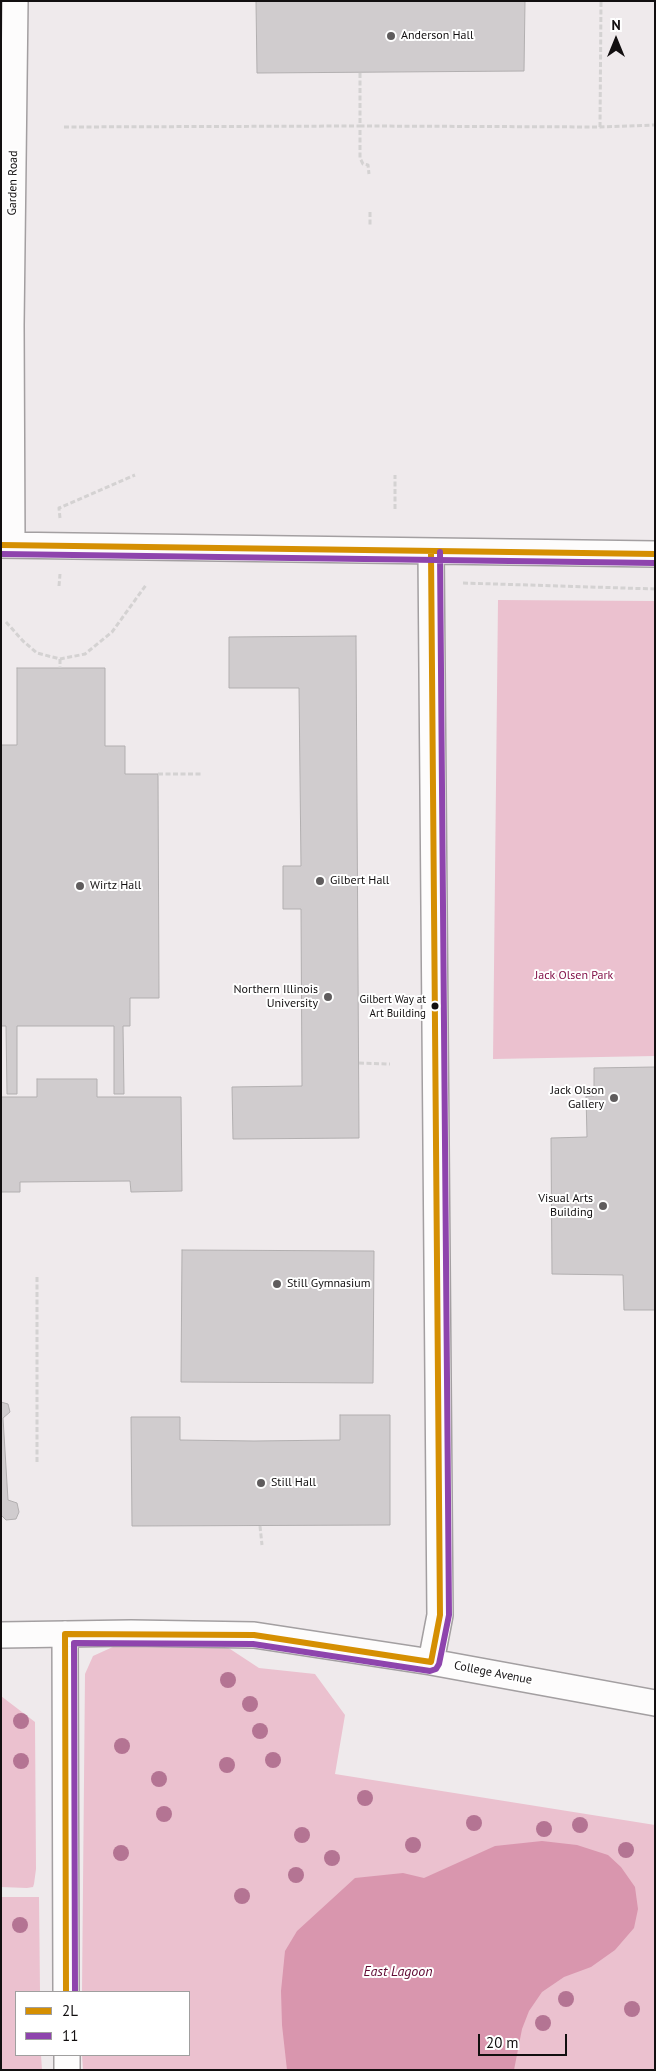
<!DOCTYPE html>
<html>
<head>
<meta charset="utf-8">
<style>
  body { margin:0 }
  #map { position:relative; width:656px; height:2071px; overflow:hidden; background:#efeaec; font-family:"PT Sans",sans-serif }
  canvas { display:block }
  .frame { position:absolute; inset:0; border:2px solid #120f10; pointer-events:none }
  .legend { position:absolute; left:15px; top:1991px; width:175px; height:65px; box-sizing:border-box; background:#fff; border:1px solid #a09f9f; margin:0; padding:6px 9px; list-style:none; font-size:15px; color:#120f10 }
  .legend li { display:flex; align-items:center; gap:10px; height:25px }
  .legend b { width:25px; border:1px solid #a09f9f }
  .north { position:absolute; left:591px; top:15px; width:50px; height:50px; -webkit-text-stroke:4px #fff; paint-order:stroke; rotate:0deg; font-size:14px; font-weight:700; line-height:20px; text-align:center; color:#120f10 }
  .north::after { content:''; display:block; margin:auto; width:18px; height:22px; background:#120f10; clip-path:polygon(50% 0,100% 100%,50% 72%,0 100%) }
  .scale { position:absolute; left:478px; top:2034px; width:89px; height:22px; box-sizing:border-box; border:2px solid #120f10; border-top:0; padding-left:6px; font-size:15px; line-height:18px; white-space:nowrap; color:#120f10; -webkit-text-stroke:4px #fff; paint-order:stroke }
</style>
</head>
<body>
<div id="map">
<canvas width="656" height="2071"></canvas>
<div class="frame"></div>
<ul class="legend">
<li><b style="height:6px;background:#d58f02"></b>2L</li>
<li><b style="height:6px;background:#8e44ad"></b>11</li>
</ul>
<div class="north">N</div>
<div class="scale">20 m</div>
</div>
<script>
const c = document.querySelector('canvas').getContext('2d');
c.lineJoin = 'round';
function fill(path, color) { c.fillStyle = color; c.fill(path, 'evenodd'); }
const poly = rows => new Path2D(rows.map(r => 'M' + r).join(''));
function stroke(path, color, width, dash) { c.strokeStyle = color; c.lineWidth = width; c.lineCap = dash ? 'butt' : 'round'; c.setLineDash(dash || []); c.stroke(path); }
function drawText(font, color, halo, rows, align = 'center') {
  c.font = font + ' "PT Sans",sans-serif'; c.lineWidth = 4; c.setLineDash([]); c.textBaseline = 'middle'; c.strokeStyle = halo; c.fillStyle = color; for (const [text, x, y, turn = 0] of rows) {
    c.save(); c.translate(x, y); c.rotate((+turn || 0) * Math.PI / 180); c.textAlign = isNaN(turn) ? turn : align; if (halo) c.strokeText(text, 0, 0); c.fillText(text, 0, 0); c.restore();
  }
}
const green = poly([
  [498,600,655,601,655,1056,493,1059],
  [115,1646,227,1647,259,1668,315,1674,345,1715,335,1774,655,1825,655,2070,83,2070,82,2055,189,2055,189,1992,82,1992,85,1674,93,1656],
  [1,1696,35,1722,36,1869,34,1884,33,1887,27,1888,1,1887],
  [1,1897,39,1897,40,1992,16,1992,16,2055,41,2055,42,2070,1,2070]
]);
const water = poly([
  [542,1841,577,1845,608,1855,621,1867,635,1887,638,1909,634,1928,615,1950,591,1967,564,1977,542,1992,529,2011,522,2029,514,2070,287,2070,282,2025,281,1991,285,1951,297,1931,355,1878,403,1873,424,1878,495,1846]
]);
const building = poly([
  [256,1,525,1,524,71,257,73,256,1],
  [356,636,359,1138,233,1139,232,1087,302,1086,301,909,283,909,283,866,301,866,299,688,229,688,229,637,356,636],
  [17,668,105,668,105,746,125,746,125,774,158,774,159,998,130,998,130,1026,123,1026,124,1094,114,1094,114,1026,17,1026,17,1094,7,1094,6,1026,1,1026,1,745,17,745,17,668],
  [655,1067,655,1310,624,1310,623,1275,552,1274,551,1138,587,1137,586,1096,594,1096,594,1068,655,1067],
  [37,1079,97,1079,97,1097,181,1097,182,1191,131,1192,130,1181,20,1182,20,1192,1,1192,1,1097,37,1097,37,1079],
  [182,1250,374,1251,373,1383,181,1382,182,1250],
  [1,1402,8,1404,10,1412,3,1418,8,1500,17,1503,19,1512,16,1519,6,1520,1,1515,1,1402],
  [340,1415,390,1415,390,1525,132,1526,131,1417,180,1417,180,1440,254,1441,340,1440,340,1415]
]);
const path = poly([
  [360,73,360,126,600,127,655,125],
  [64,127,360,126,360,158,363,164,368,165,369,174],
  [600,127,601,1],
  [370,212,370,227],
  [395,509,395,475],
  [60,518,59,508,135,475],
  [463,583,655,589],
  [59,586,60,574],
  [6,622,23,641,37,653,60,659,85,654,112,632,146,585],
  [60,659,60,668],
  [158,774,203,774],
  [359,1063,390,1064],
  [37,1277,37,1464],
  [260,1526,262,1545]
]);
const minor = poly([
  [1,545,655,554],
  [12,545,11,325,15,1],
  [431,552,440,1615,431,1662],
  [65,1634,66,1992],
  [1,1635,131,1633,254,1635,431,1662,655,1703],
  [67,2055,67,2070]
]);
const bus1 = poly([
  [1,545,655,554],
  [66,1992,65,1634,254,1635,431,1662,440,1615,431,552]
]);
const bus2 = poly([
  [1,554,655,563],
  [75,1992,74,1643,253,1644,430,1671,436,1669,439,1664,449,1615,440,552]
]);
const trees = [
  [228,1680],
  [250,1704],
  [21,1721],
  [260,1731],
  [122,1746],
  [273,1760],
  [21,1761],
  [227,1765],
  [159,1779],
  [365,1798],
  [164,1814],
  [474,1823],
  [580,1825],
  [544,1829],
  [302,1835],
  [413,1845],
  [626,1850],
  [121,1853],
  [332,1858],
  [296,1875],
  [242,1896],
  [20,1925],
  [566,1999],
  [632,2009],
  [543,2023]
];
const markers = [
  [391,36,5,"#5f5c5d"],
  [320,881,5,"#5f5c5d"],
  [80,886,5,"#5f5c5d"],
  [328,997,5,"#5f5c5d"],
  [435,1006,4.5,"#120f10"],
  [614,1098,5,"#5f5c5d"],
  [603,1206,5,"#5f5c5d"],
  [277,1284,5,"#5f5c5d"],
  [261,1483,5,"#5f5c5d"]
];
const busNames = [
  ["Gilbert Way at",426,1000],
  ["Art Building",426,1014]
];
const poiNames = [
  ["Anderson Hall",401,36],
  ["Gilbert Hall",330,881],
  ["Wirtz Hall",90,886],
  ["Northern Illinois",318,990,"right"],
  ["University",318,1004,"right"],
  ["Jack Olson",604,1091,"right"],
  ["Gallery",604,1105,"right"],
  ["Visual Arts",593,1199,"right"],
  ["Building",593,1213,"right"],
  ["Still Gymnasium",287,1284],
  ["Still Hall",271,1483]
];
const streetNames = [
  ["Garden Road",13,183,-89],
  ["College Avenue",493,1673,11]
];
const parkNames = [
  ["Jack Olsen Park",574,976]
];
const waterNames = [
  ["East Lagoon",398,1972]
];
fill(green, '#ebc1cf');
fill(water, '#d996ae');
fill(building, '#d0ccce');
stroke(building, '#b2afb0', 1);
stroke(minor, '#a39fa1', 28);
stroke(path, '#d4d2d2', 3, [5, 2.5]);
stroke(minor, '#fdfcfc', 25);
stroke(bus1, '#d58f02', 6);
stroke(bus2, '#8e44ad', 6);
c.fillStyle = '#b47493';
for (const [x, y] of trees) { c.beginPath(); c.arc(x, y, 8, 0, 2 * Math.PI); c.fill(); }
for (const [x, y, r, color] of markers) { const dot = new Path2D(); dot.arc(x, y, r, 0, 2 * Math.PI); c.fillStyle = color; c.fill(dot); stroke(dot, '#fff', 2); }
drawText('11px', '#120f10', '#fff', busNames, 'right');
drawText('12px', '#120f10', '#fff', poiNames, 'left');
drawText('12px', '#120f10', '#fff', streetNames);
drawText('12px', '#84134a', '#fff', parkNames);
drawText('italic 14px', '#610b34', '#fff', waterNames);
</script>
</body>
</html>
